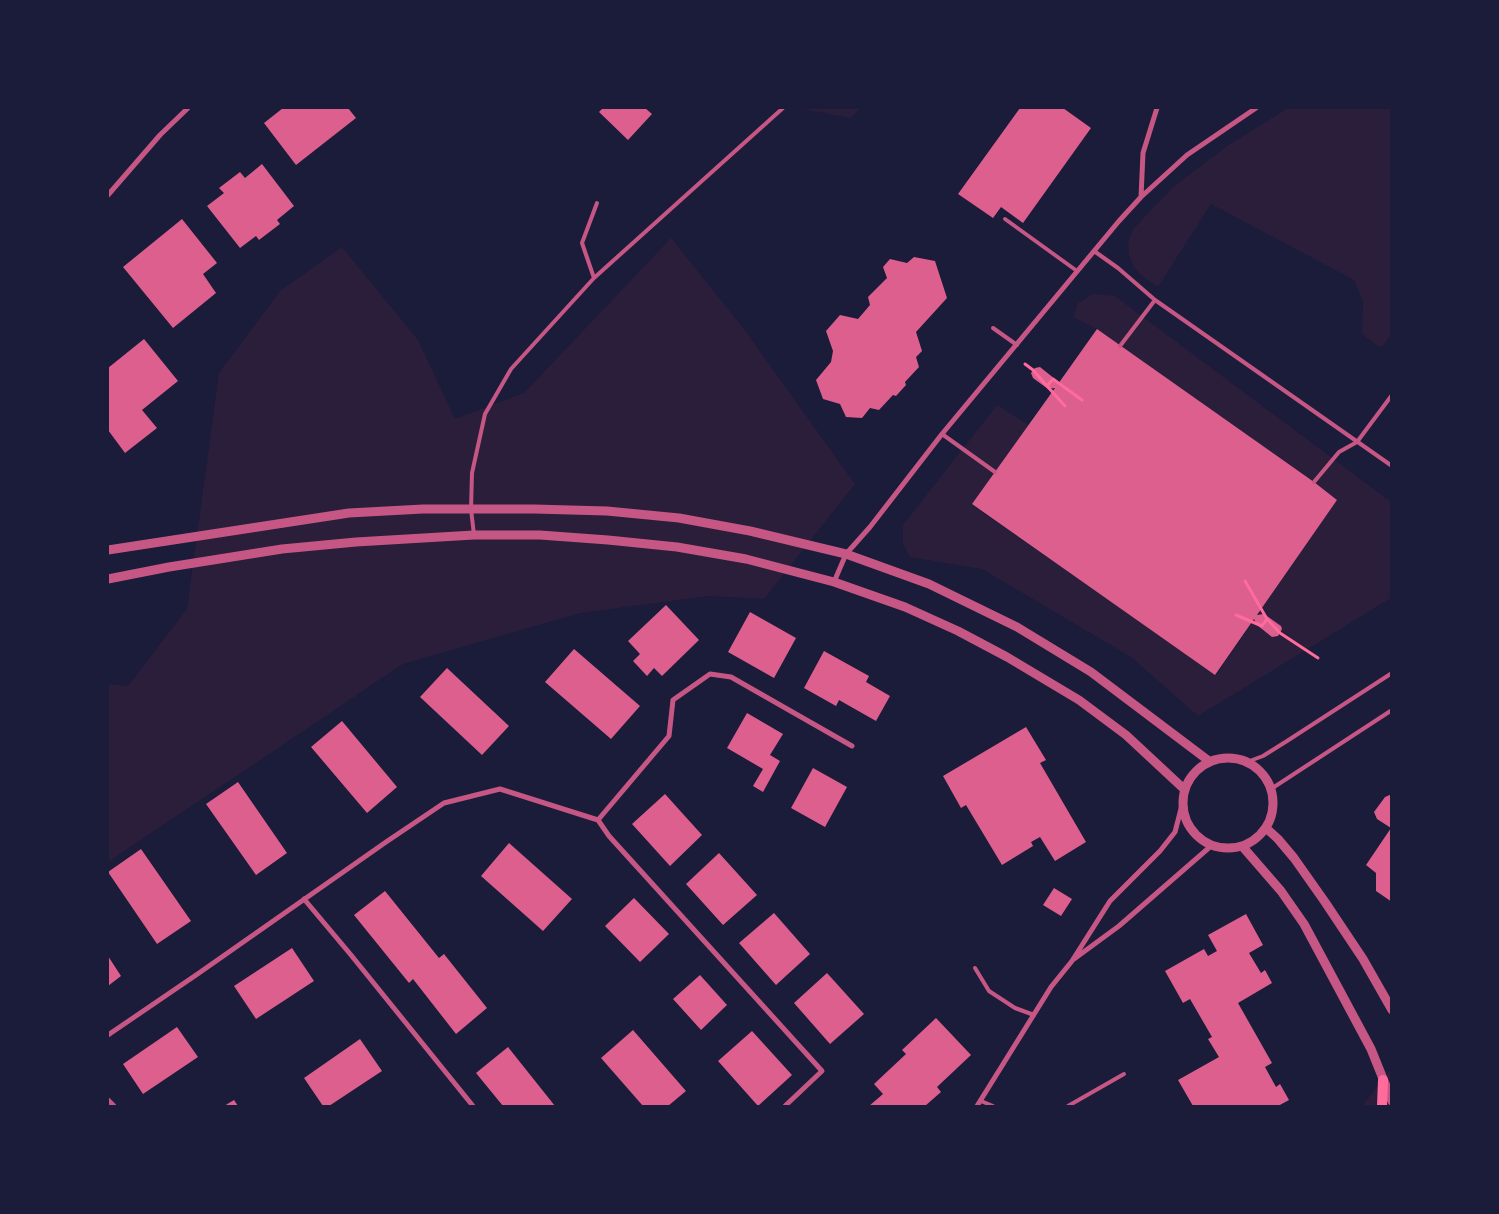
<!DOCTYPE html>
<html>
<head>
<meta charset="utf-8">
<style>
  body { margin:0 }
  #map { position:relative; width:1499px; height:1214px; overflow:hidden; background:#1b1b3a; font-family:"Libre Baskerville",serif }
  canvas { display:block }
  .frame { position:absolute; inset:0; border:109px solid #1b1b3a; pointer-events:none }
</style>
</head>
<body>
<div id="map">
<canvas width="1499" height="1214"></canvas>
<div class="frame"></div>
</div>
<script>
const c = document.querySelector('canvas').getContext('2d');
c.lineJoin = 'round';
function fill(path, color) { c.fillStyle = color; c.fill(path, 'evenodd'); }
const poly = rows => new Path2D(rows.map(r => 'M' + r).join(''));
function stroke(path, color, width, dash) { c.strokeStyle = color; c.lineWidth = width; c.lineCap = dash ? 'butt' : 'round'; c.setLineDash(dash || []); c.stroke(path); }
const green = poly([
  [797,108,860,108,851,118],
  [1288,108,1391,108,1392,334,1381,348,1362,334,1363,301,1354,280,1211,204,1158,287,1141,275,1134,267,1129,255,1128,241,1134,228,1172,188,1227,146],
  [671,238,744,329,855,484,764,599,709,596,580,613,403,664,108,862,108,684,128,686,187,609,219,373,280,291,342,247,418,340,455,419,524,393],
  [1093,294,1115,296,1391,502,1391,598,1198,716,1131,657,982,569,910,557,903,544,903,525,997,405,1029,425,972,505,1216,675,1337,500,1314,482,1097,329,1073,317,1078,303],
  [1391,1069,1391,1106,1362,1106]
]);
const building = poly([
  [283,108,348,108,356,118,296,165,264,123],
  [603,108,645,108,652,114,628,140,599,112],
  [1020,108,1063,108,1091,128,1023,223,1001,207,993,218,958,194],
  [262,164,294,206,277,220,280,224,259,240,256,236,240,248,207,206,224,193,219,188,240,172,245,178],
  [182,219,217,263,203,274,216,293,173,328,123,267],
  [914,257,935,261,947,298,916,332,922,351,916,357,919,367,905,382,906,385,896,396,893,395,879,410,870,408,862,418,846,417,840,404,823,399,816,380,831,362,833,351,826,331,840,315,858,319,870,305,868,297,887,278,883,267,890,259,907,263],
  [1097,329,1314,482,1337,500,1257,615,1264,614,1281,626,1282,629,1278,636,1272,637,1257,625,1254,619,1215,675,972,504,1055,388,1048,389,1033,378,1031,373,1035,368,1040,367,1055,379,1058,384],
  [144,339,178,381,142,410,157,428,125,453,108,430,108,368],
  [666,605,699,640,662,676,654,668,647,676,633,661,640,654,628,641],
  [750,612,796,638,774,678,728,652],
  [574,649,640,706,611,739,545,682],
  [824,651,869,676,866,682,890,696,876,721,839,700,836,706,804,688],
  [447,668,509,726,482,755,420,697],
  [747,713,783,734,770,755,780,761,763,792,753,786,763,769,727,748],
  [342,721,397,787,367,813,311,747],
  [1026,727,1046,760,1040,763,1086,842,1055,861,1040,837,1031,842,1033,846,1002,865,966,805,961,808,943,776],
  [813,768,847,787,825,827,791,808],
  [238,782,287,853,256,875,206,804],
  [665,794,702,835,670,866,632,824],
  [1392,794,1392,902,1376,891,1376,873,1366,865,1391,828,1377,819,1374,812,1385,797],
  [509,843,572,899,543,931,481,876],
  [141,849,191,921,157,944,108,872],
  [719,853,757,895,723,925,686,884],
  [1054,888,1072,899,1061,916,1043,905],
  [385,891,439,958,444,954,487,1008,456,1034,413,979,409,983,354,915],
  [634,898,669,934,640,962,605,926],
  [774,913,810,954,776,985,739,943],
  [1246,914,1263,945,1249,953,1261,973,1265,970,1272,983,1238,1003,1272,1063,1265,1067,1276,1087,1280,1084,1289,1100,1278,1106,1193,1106,1178,1080,1219,1057,1208,1039,1212,1037,1190,999,1183,1003,1165,971,1204,949,1208,956,1217,951,1208,935],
  [292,948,314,981,256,1019,234,986],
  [108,956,121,976,108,986],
  [827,973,864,1014,830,1044,794,1003],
  [700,975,727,1005,701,1030,673,999],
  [936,1018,971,1055,937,1087,941,1092,925,1106,869,1106,883,1094,874,1084,906,1054,902,1050],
  [177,1027,198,1057,143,1094,123,1064],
  [633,1030,686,1091,668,1106,643,1106,601,1058],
  [752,1031,792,1075,758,1106,718,1061],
  [360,1039,382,1071,329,1106,323,1106,304,1078],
  [508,1047,555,1106,503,1106,476,1073],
  [234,1100,238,1106,224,1106]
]);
const path = poly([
  [1025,364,1033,370,1047,386,1053,379,1082,400],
  [1047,386,1065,406],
  [1245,581,1267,619],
  [1236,615,1262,626,1267,619,1280,633,1318,658]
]);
const service = poly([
  [1005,219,1077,271],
  [1094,251,1118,268,1155,300,1392,466],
  [594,278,582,243,597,203],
  [993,328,1017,345],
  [1120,346,1155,300],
  [942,434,995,472],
  [1314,482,1339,452,1357,442,1392,395],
  [474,535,471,509,472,473,485,414,511,369,594,278,783,108],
  [1247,762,1263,756,1287,741,1392,673],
  [1271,789,1392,710],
  [975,968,989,991,1015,1008,1034,1015],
  [981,1101,993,1106],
  [1068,1106,1124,1074]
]);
const minor = poly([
  [108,195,160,135,188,108],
  [1141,197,1143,153,1157,108],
  [834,582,846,554,870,527,942,434,1119,221,1141,197,1187,155,1256,108],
  [598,820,609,836,822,1071,785,1106],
  [598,820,669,736,673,700,710,674,731,677,852,746],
  [304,899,351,955,473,1106],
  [1074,959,1119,926,1211,846],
  [108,1035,199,973,386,842,444,803,500,789,598,820],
  [108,1100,114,1106],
  [977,1106,1051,987,1072,961,1110,901,1160,851,1175,832,1182,805]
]);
const tertiary = poly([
  [108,550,349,513,423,509,534,509,607,511,679,518,750,531,846,554,929,584,1017,627,1091,672,1209,761],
  [108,579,169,567,282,549,356,542,474,535,540,535,608,540,677,547,746,559,834,582,905,607,958,631,1007,657,1079,700,1126,735,1184,789],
  '1183 803a45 45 0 1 1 90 0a45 45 0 1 1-90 0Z',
  [1266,828,1278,839,1294,858,1325,902,1363,959,1392,1010],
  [1242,846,1281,891,1304,924,1371,1049,1392,1101]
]);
const secondary = poly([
  [1382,1106,1383,1080]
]);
fill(green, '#2a1e3b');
fill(building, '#dd5f8e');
stroke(path, '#ff6b9d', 3);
stroke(service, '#c65784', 4);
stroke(minor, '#c65784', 5);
stroke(tertiary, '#c65784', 9);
stroke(secondary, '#ff6b9d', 10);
</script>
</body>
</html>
